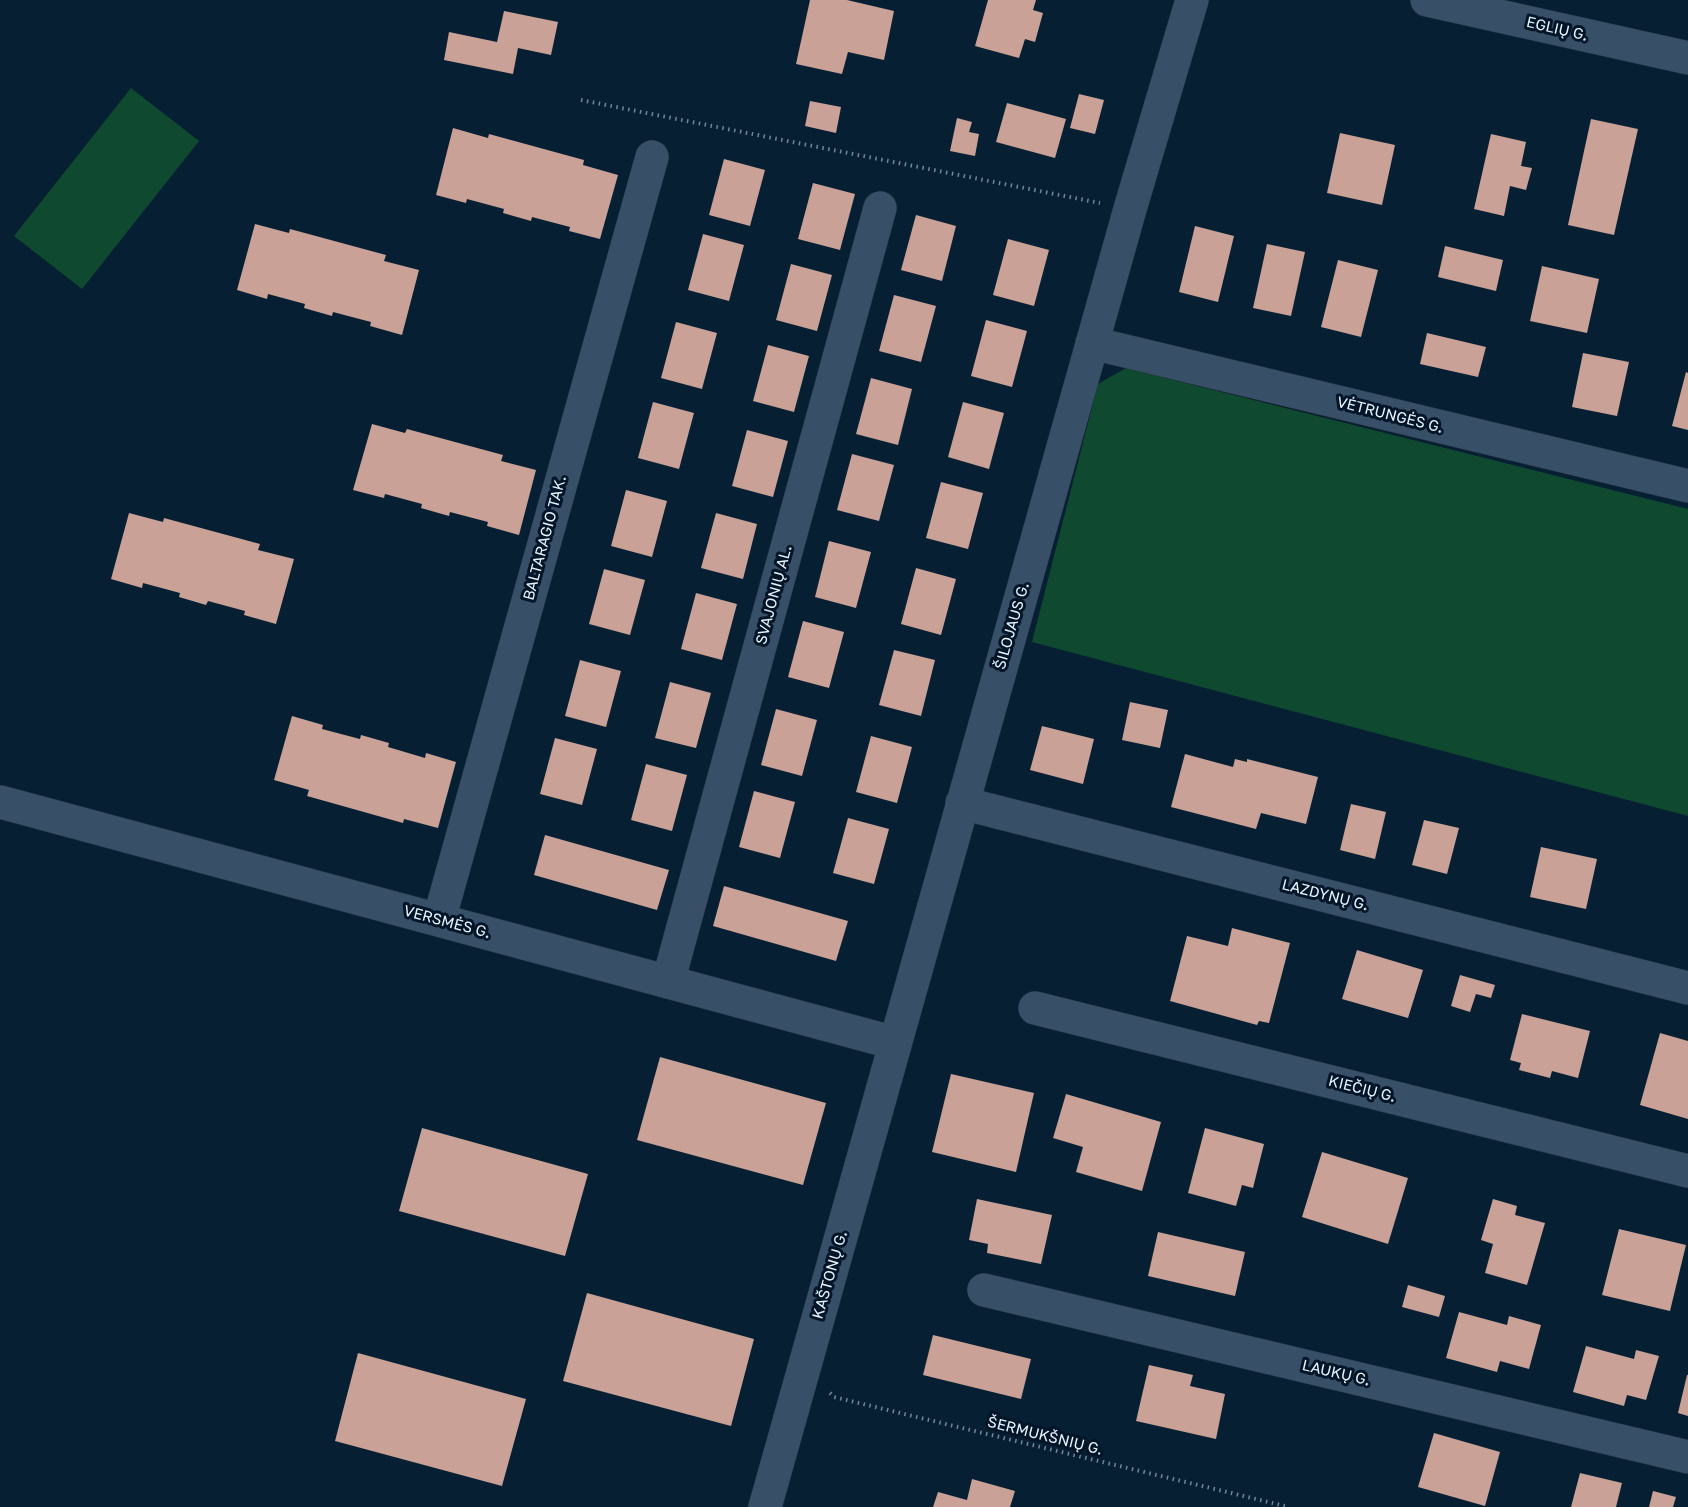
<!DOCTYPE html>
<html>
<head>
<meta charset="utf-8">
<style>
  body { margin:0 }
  canvas { display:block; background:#061f33 }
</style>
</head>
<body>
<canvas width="1688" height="1507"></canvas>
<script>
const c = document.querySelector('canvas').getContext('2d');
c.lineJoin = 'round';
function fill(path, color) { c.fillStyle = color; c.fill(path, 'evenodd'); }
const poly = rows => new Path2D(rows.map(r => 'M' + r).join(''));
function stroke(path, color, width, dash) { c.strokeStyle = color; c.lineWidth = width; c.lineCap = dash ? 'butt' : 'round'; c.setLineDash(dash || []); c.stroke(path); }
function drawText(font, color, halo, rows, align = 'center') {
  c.font = font + ' "Golos Text",sans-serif'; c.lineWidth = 6; c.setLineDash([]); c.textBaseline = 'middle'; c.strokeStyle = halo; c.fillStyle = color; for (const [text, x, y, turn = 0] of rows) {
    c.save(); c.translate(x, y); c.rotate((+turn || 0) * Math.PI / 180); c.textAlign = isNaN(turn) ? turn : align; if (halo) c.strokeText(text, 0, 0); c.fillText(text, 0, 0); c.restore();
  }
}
const green = poly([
  [131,88,199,141,82,289,14,236],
  [1126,368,1688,509,1688,816,1032,642,1098,384]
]);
const building = poly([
  [810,0,847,0,894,11,884,60,848,52,842,74,796,64],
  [988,0,1036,0,1033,10,1043,13,1035,42,1025,39,1019,58,975,46],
  [504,11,558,22,551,55,518,48,513,74,444,60,449,32,497,42],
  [1079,94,1104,100,1095,134,1070,128],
  [810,101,841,107,836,133,805,126],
  [1007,103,1066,119,1055,158,996,142],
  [957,118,972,122,969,132,979,134,975,156,950,151],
  [1591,119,1638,129,1614,235,1568,225],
  [453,128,488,138,489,134,584,160,583,165,618,175,600,239,569,231,570,227,532,217,531,221,503,213,504,209,467,199,466,203,436,195],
  [1340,133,1395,145,1382,205,1327,193],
  [1491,134,1526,142,1521,166,1532,168,1526,190,1510,186,1504,216,1474,209],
  [724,159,765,170,750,226,709,215],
  [813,183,855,194,840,250,798,239],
  [916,215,956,226,942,281,901,270],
  [255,224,289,233,290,229,386,255,384,261,419,270,402,335,370,326,371,322,333,312,332,316,304,308,305,304,268,294,267,299,237,290],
  [1195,226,1234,236,1218,302,1179,292],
  [703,234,744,245,729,301,688,290],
  [1008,239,1049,250,1034,306,993,295],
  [1267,244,1305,252,1291,316,1253,308],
  [1445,246,1503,260,1496,291,1438,277],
  [1338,260,1378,270,1361,337,1321,327],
  [791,264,832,275,817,331,776,320],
  [1542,266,1599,279,1587,333,1530,321],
  [894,295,936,306,921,362,879,351],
  [986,320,1027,331,1012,387,971,376],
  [676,322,717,333,702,389,661,378],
  [1427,333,1486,347,1478,377,1420,364],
  [768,345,809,356,794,412,753,401],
  [1583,353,1629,362,1617,416,1572,407],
  [1686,372,1688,373,1688,430,1672,426],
  [871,378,912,389,898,445,856,434],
  [653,402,694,413,679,469,638,458],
  [963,402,1004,413,989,469,948,457],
  [372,424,405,433,407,429,503,455,501,461,536,470,519,535,487,526,488,522,450,512,449,516,421,508,422,504,385,494,384,498,353,490],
  [747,430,788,441,773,497,732,486],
  [852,454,894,465,879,521,837,510],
  [941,482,983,493,968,549,926,538],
  [626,490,667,501,652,557,611,546],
  [129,513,163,522,164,518,260,544,258,550,294,559,276,624,244,615,245,611,208,601,206,605,179,597,180,593,143,583,142,588,111,579],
  [716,513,757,524,743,579,701,568],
  [829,541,871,552,856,608,815,597],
  [916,568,956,579,941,635,901,624],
  [604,569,645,580,630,635,589,624],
  [696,593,737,604,722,660,681,649],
  [803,621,844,632,829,688,788,677],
  [894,650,935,660,921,716,879,705],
  [580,660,621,671,606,727,565,716],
  [670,682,711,693,696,748,655,738],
  [1130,702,1168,710,1160,748,1122,740],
  [776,709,817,720,802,776,761,765],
  [292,716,323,725,322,729,360,739,361,735,389,743,388,747,425,758,426,753,456,762,438,828,404,819,403,823,307,796,309,790,274,780],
  [1042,726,1094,739,1083,784,1030,770],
  [871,736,912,747,897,803,856,792],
  [555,738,597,749,582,805,540,794],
  [1185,754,1233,767,1235,759,1247,762,1247,759,1318,777,1306,824,1261,813,1256,829,1171,807],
  [646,764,687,775,672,831,631,820],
  [754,791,795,802,780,858,739,847],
  [1351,804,1386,812,1375,859,1340,850],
  [848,818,889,829,874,884,833,873],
  [1424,820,1459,828,1447,874,1412,865],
  [545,835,669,870,657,910,534,875],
  [1541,847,1597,859,1586,909,1530,897],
  [724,886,848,921,836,961,713,926],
  [1232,928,1290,943,1269,1023,1259,1021,1257,1025,1170,1001,1187,936,1228,946],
  [1357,950,1423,970,1408,1018,1342,999],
  [1460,975,1495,985,1491,998,1476,994,1470,1012,1451,1006],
  [1522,1014,1590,1031,1578,1078,1552,1071,1550,1078,1519,1070,1521,1063,1510,1060],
  [1660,1033,1688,1041,1688,1119,1640,1105],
  [660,1057,826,1103,803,1185,637,1140],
  [951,1074,1034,1093,1016,1172,932,1152],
  [1066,1094,1161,1122,1142,1191,1076,1172,1083,1147,1053,1138],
  [422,1128,588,1174,565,1256,399,1211],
  [1205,1128,1264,1144,1253,1188,1242,1185,1236,1206,1188,1193],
  [1322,1152,1408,1178,1388,1244,1302,1217],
  [977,1199,1052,1215,1041,1264,987,1253,988,1244,969,1240],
  [1493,1199,1517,1206,1515,1215,1545,1223,1527,1285,1485,1273,1493,1244,1481,1240],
  [1619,1229,1686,1245,1670,1311,1602,1295],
  [1158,1232,1245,1252,1235,1296,1148,1276],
  [1408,1285,1445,1296,1439,1317,1402,1307],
  [587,1293,754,1339,731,1426,563,1381],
  [1459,1312,1507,1325,1509,1316,1541,1325,1529,1369,1500,1361,1497,1372,1446,1358],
  [933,1335,1031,1359,1021,1399,923,1375],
  [1586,1346,1634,1359,1636,1350,1659,1356,1646,1400,1627,1395,1624,1406,1573,1392],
  [358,1353,526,1399,502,1486,335,1441],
  [1149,1365,1193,1375,1190,1386,1225,1394,1216,1439,1136,1421],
  [1687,1375,1688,1375,1688,1416,1678,1413],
  [1434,1433,1500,1452,1485,1506,1418,1487],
  [1580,1473,1622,1483,1616,1507,1571,1507],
  [972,1479,1015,1491,1010,1507,933,1507,938,1492,967,1500],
  [1653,1491,1676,1497,1673,1507,1649,1507]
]);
const path = poly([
  [581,100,1100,203],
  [830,1393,834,1397,1289,1507]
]);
const minor = poly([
  [1427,0,1688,58],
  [1092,343,1688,486],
  [0,802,895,1043],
  [962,803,1688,988],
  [439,920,652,157],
  [668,982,880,208],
  [1035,1008,1688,1171],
  [984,1290,1688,1457],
  [765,1507,1130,209,1192,0]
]);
const streetNames = [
  ["EGLIŲ G.",1557,29,13],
  ["VĖTRUNGĖS G.",1390,415,14],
  ["BALTARAGIO TAK.",545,538,-75],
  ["SVAJONIŲ AL.",774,595,-75],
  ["ŠILOJAUS G.",1012,626,-74],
  ["LAZDYNŲ G.",1325,895,14],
  ["VERSMĖS G.",447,922,15],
  ["KIEČIŲ G.",1362,1089,14],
  ["KAŠTONŲ G.",830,1275,-74],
  ["LAUKŲ G.",1336,1373,13],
  ["ŠERMUKŠNIŲ G.",1045,1436,14]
];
fill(green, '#0e4930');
fill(building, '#c9a196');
stroke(minor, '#2e3648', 34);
stroke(path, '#748797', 4, [1.5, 4.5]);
stroke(minor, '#375067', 33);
drawText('15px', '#e7f3ff', '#001528', streetNames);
</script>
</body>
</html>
